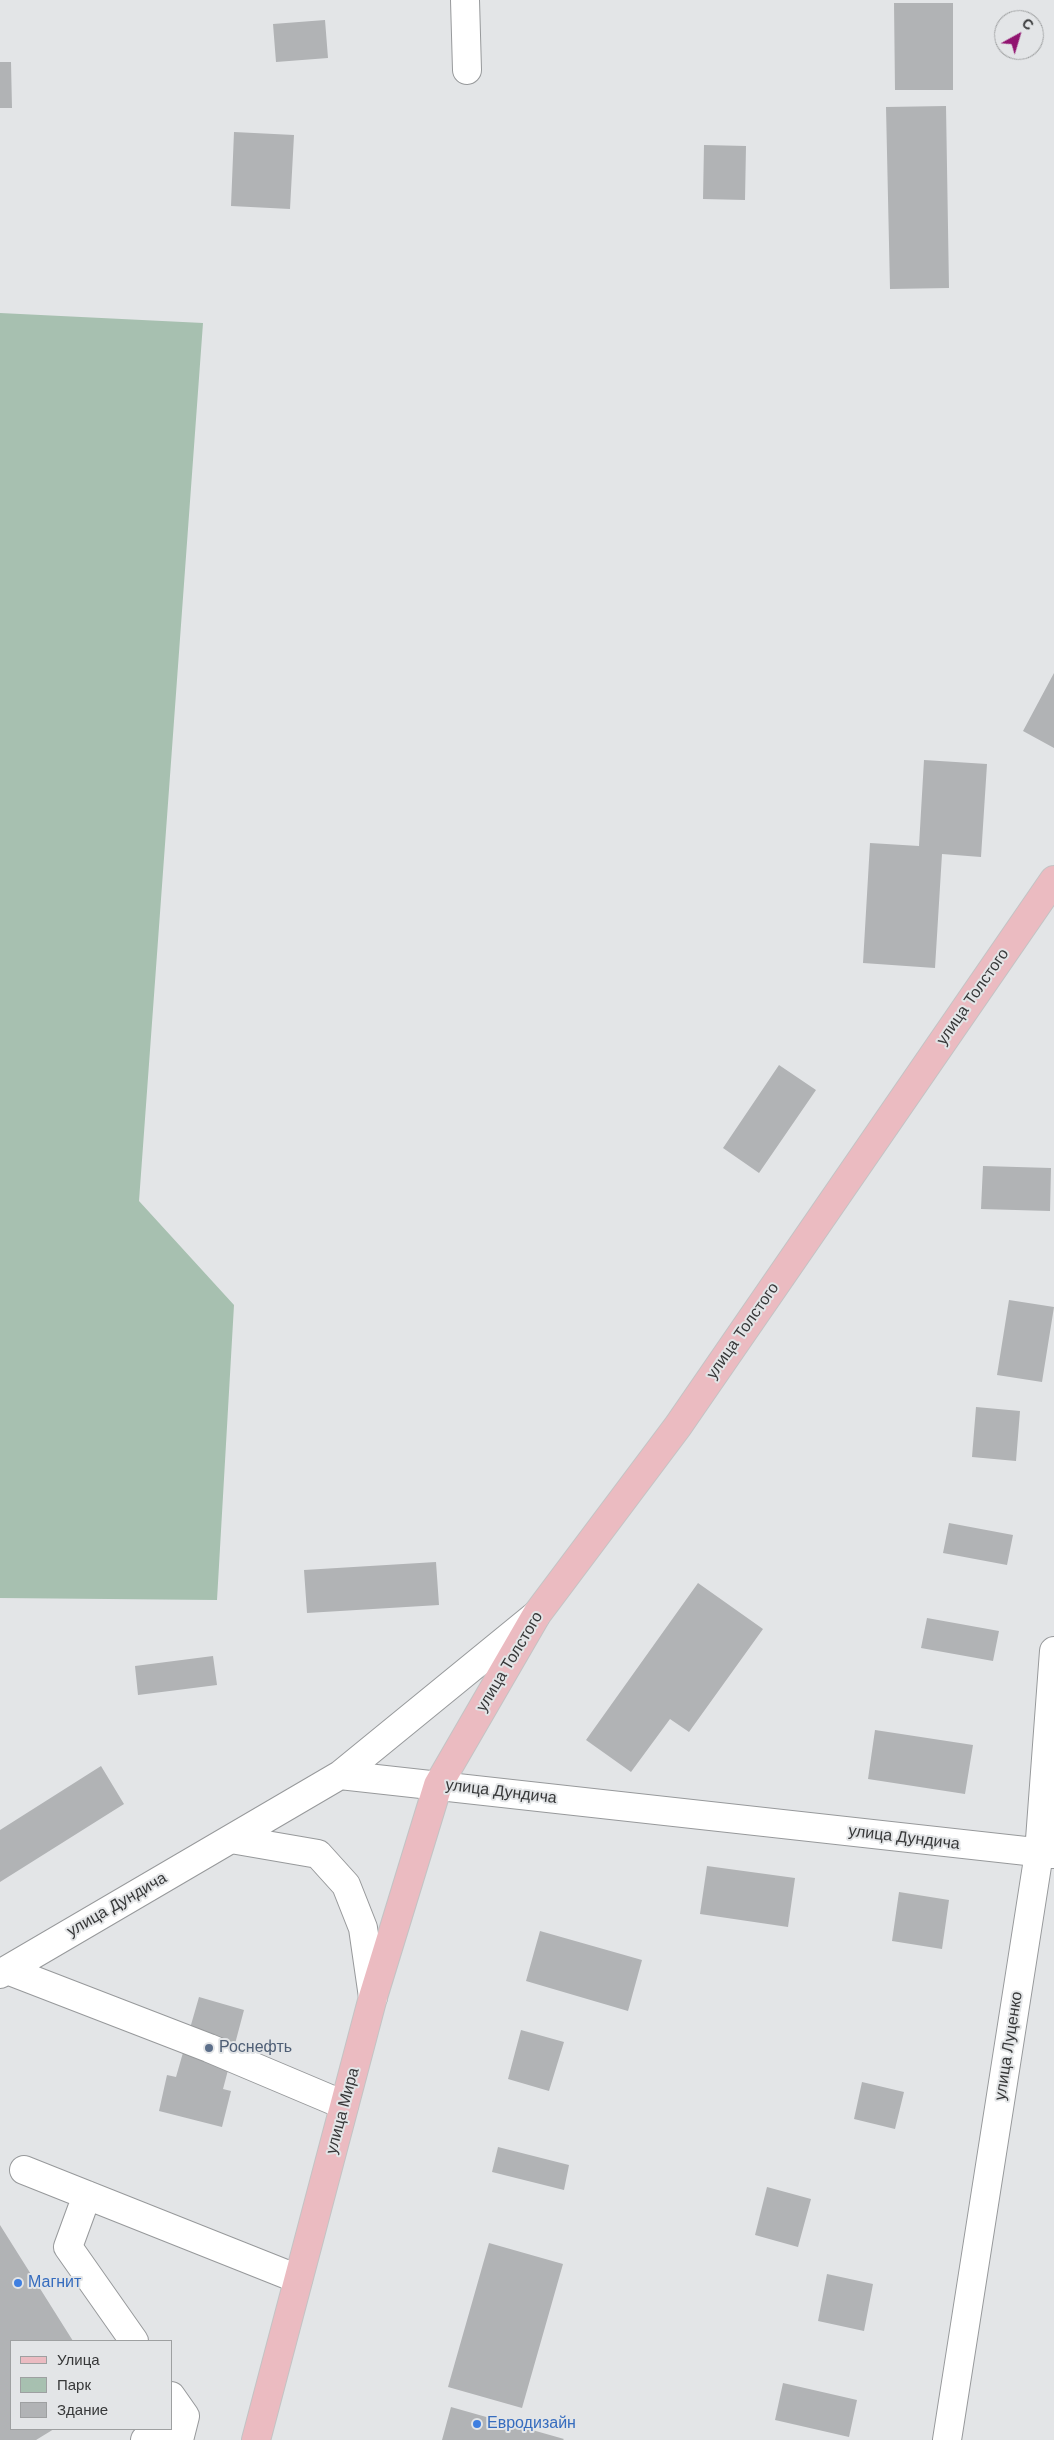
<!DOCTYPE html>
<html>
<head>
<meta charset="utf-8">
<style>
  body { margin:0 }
  #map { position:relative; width:1054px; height:2440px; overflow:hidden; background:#e3e5e7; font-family:Arial,sans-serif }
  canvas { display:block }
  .legend { position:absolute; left:10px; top:2340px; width:162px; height:90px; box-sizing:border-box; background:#e3e5e7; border:1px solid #9ea0a1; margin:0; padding:6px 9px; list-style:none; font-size:15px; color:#373839 }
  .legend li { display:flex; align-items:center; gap:10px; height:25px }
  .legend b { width:25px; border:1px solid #9ea0a1 }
  .north { position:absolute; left:994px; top:10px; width:50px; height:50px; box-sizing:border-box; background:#e3e5e7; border:1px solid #9ea0a1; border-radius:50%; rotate:39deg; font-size:14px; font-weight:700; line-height:20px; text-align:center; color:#373839 }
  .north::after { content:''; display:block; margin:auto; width:18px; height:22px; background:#911470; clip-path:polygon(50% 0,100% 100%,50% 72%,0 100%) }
</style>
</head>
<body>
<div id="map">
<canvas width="1054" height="2440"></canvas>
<ul class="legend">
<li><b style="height:6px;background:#ebbbc1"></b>Улица</li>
<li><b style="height:14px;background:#a7c0b0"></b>Парк</li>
<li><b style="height:14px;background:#b1b3b5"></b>Здание</li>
</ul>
<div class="north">С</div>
</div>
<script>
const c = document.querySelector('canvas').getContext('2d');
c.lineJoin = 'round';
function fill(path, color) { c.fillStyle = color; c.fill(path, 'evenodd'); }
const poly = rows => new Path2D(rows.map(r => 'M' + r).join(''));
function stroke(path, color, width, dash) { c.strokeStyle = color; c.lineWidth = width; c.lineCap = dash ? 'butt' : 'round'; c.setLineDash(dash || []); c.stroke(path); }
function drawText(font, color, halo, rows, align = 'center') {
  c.font = font + ' Arial,sans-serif'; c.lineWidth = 4; c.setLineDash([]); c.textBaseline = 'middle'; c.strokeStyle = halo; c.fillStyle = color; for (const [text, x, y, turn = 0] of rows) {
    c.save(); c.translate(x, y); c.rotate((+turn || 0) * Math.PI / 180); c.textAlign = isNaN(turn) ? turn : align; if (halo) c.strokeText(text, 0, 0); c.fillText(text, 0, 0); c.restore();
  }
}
const green = poly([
  [0,313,203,323,139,1201,234,1305,217,1600,0,1598]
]);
const building = poly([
  [894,3,953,3,953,90,895,90],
  [325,20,328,58,276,62,273,24],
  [0,62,11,62,12,108,0,108],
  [946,106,949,288,890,289,886,107],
  [234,132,294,135,290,209,231,206],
  [704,145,746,146,745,200,703,199],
  [1054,673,1054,748,1023,731],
  [924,760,987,764,981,857,942,854,935,968,863,963,870,843,919,846],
  [779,1065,816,1090,759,1173,723,1148],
  [983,1166,1051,1168,1050,1211,981,1209],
  [1009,1300,1054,1307,1042,1382,997,1375],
  [976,1407,1020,1411,1016,1461,972,1457],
  [949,1523,1013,1535,1007,1565,943,1553],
  [436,1562,439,1605,307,1613,304,1570],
  [698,1583,763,1629,689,1732,670,1719,631,1772,586,1740],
  [927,1618,999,1631,993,1661,921,1648],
  [213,1656,217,1685,138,1695,135,1666],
  [875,1730,973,1745,965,1794,868,1779],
  [101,1766,124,1804,0,1882,0,1830],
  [707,1866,795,1878,788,1927,700,1914],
  [899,1892,949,1900,942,1949,892,1941],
  [540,1931,642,1960,628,2011,526,1981],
  [199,1997,244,2010,223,2089,231,2091,222,2127,159,2111,167,2075,176,2077],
  [521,2030,564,2042,549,2091,508,2079],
  [862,2082,904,2092,895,2129,854,2119],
  [498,2147,569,2165,564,2190,492,2172],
  [767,2187,811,2199,798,2247,755,2235],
  [0,2225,73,2341,11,2341,11,2429,54,2429,36,2440,0,2440],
  [489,2243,563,2264,522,2408,448,2387],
  [827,2274,873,2284,864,2331,818,2321],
  [783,2383,857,2400,849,2437,775,2420],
  [451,2407,564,2439,563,2440,442,2440]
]);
const minor = poly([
  [465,0,467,70],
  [340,1775,536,1615],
  [231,1839,318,1854,346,1885,363,1928,373,1997],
  [7,1970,209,2048,344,2105],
  [0,1974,340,1775,1054,1854],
  [24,2170,298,2279],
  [87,2195,68,2247,134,2341],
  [171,2396,185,2416,179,2440],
  [145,2440,164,2429],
  [947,2440,1039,1853,1054,1651]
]);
const major = poly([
  [256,2440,373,1997,438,1785,537,1614,678,1426,1054,880]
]);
const markers = [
  [209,2048,5,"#5c6f8a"],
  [18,2283,5,"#3f7fe0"],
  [477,2424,5,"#3f7fe0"]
];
const streetNames = [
  ["улица Толстого",973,997,-55],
  ["улица Толстого",743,1331,-55],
  ["улица Толстого",510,1662,-59],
  ["улица Дундича",501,1792,7],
  ["улица Дундича",904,1838,7],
  ["улица Дундича",117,1905,-30],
  ["улица Луценко",1009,2046,-81],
  ["улица Мира",343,2111,-75]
];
const serviceNames = [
  ["Роснефть",219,2048]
];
const shopNames = [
  ["Магнит",28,2283],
  ["Евродизайн",487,2424]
];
fill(green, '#a7c0b0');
fill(building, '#b1b3b5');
stroke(minor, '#97999b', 30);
stroke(major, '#c3c3c4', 30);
stroke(minor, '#fff', 28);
stroke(major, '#ebbbc1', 28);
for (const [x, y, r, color] of markers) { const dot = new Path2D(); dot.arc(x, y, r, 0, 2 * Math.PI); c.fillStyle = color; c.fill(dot); stroke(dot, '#e3e5e7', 2); }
drawText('16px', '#373839', '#e3e5e7', streetNames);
drawText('16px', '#4e5e75', '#e3e5e7', serviceNames, 'left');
drawText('16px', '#366cbe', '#e3e5e7', shopNames, 'left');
</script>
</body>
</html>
